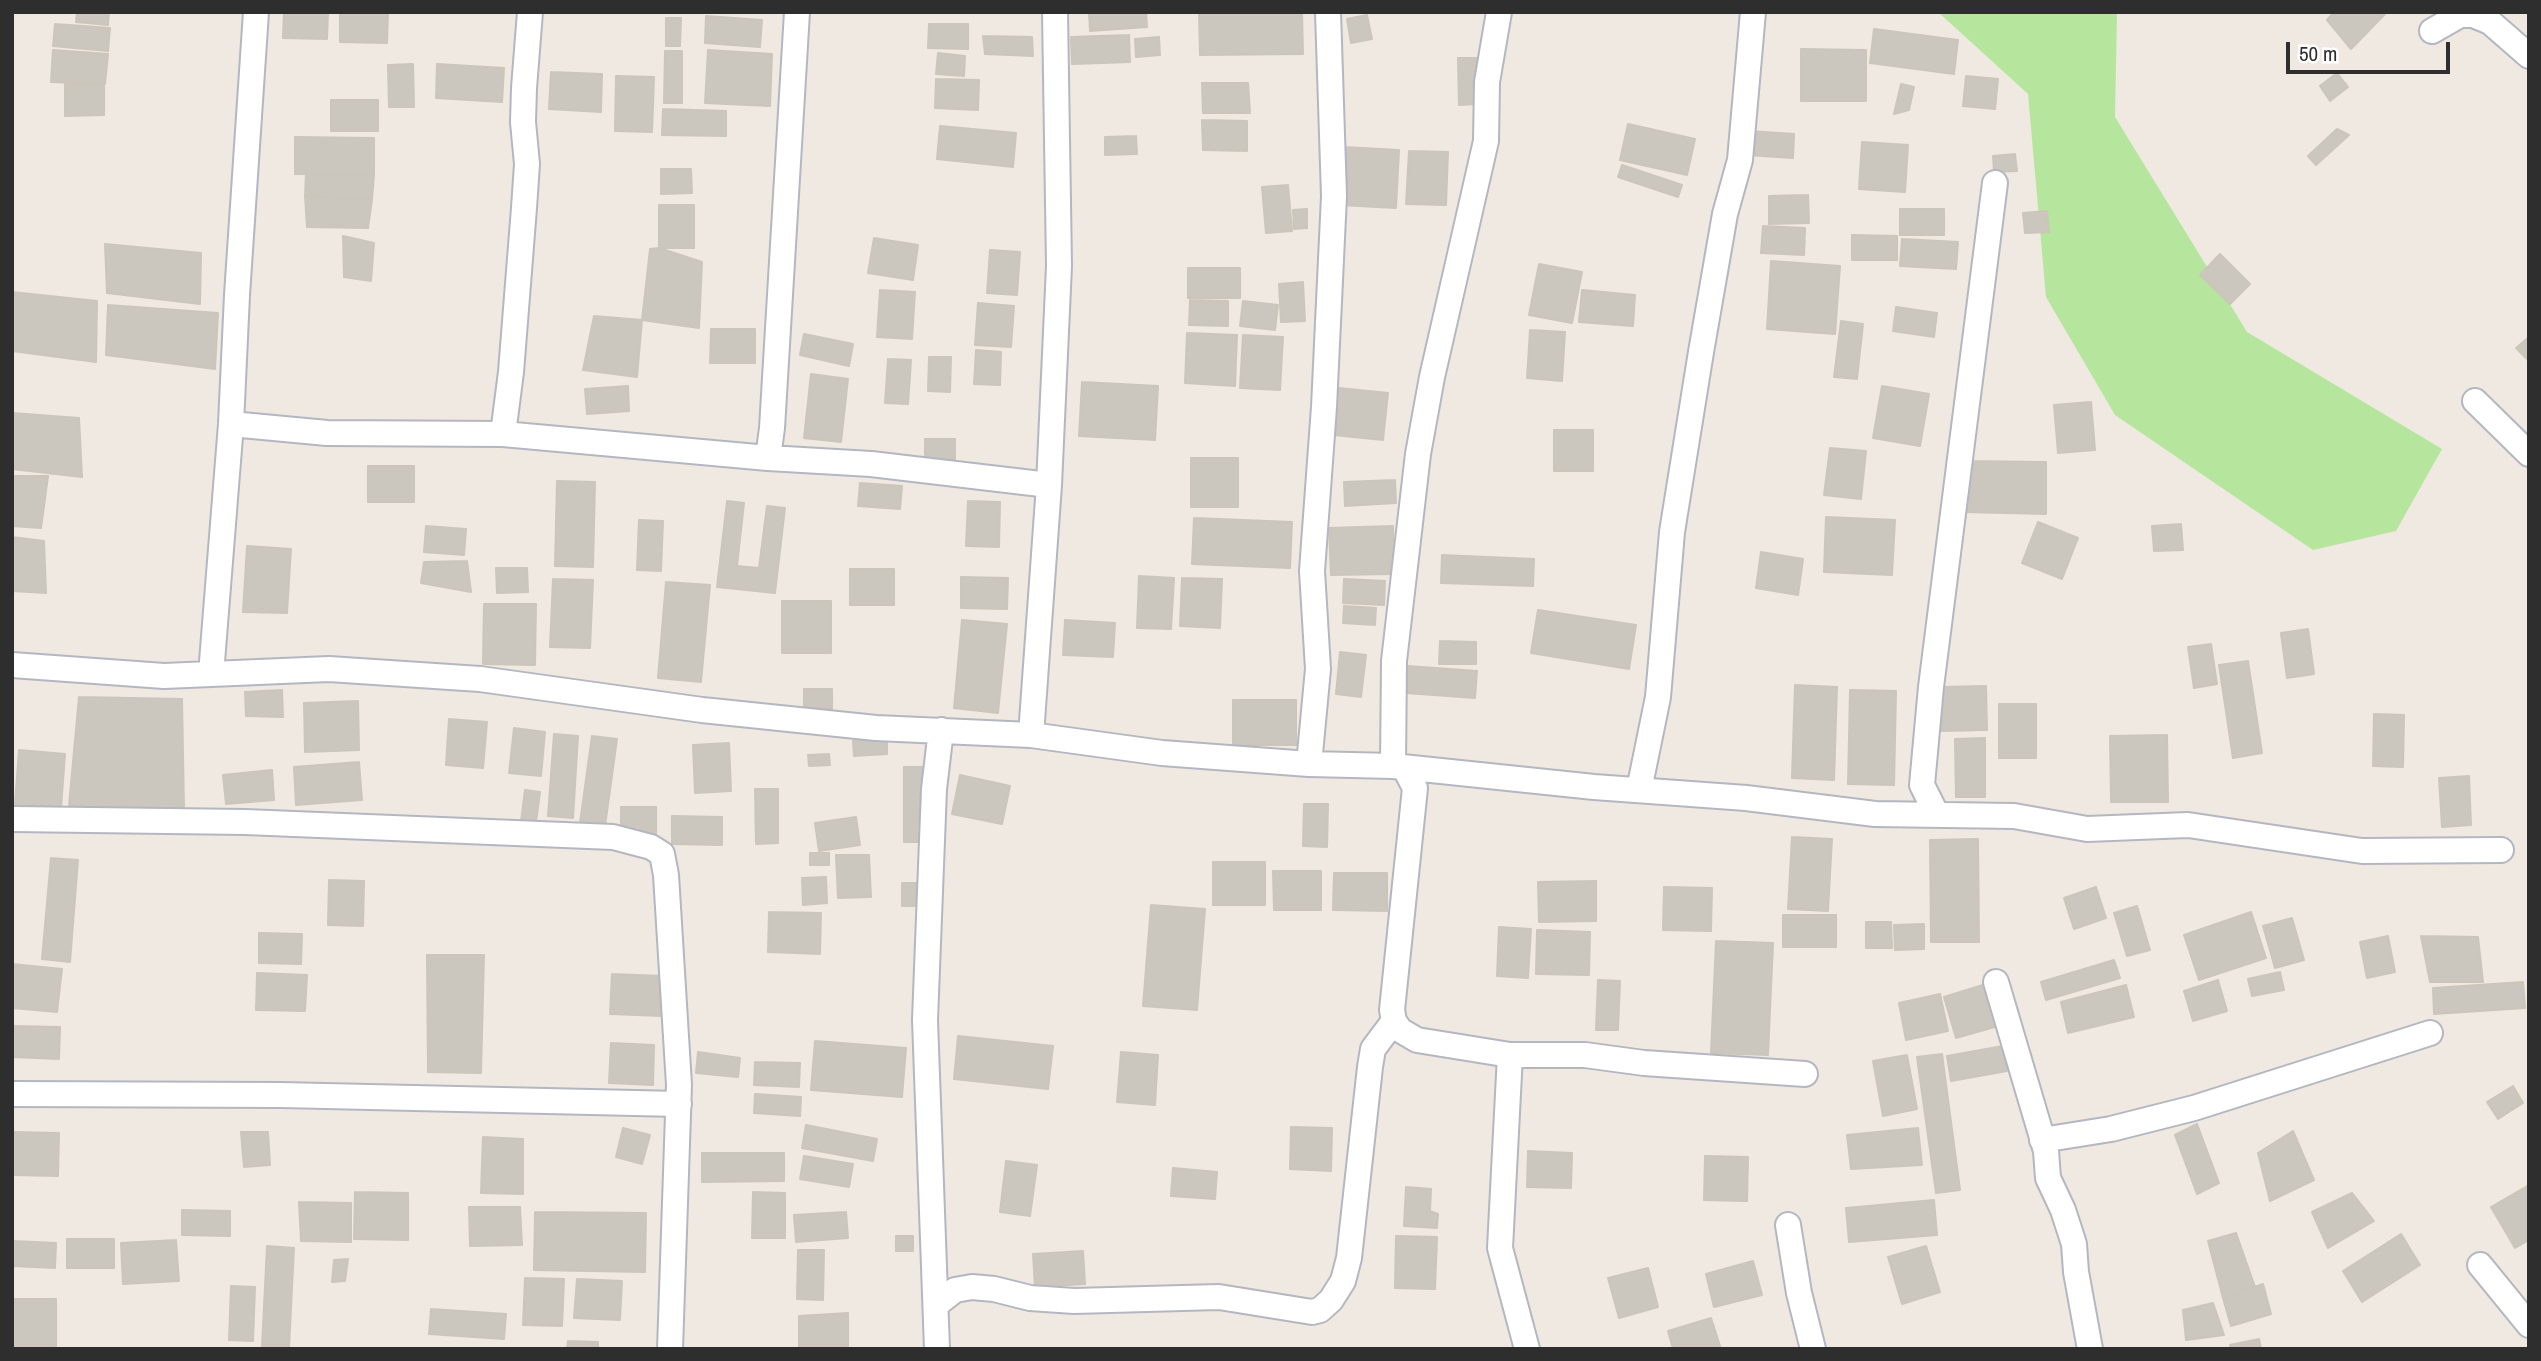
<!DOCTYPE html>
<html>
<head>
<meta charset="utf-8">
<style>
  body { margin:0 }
  #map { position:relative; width:2541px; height:1361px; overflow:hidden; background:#efe9e1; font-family:"Archivo Narrow",sans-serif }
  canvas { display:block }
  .frame { position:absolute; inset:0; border:14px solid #2e2e2e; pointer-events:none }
  .scale { position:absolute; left:2286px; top:42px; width:164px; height:32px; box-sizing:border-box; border:4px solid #2e2e2e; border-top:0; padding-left:9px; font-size:21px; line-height:24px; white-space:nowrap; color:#2e2e2e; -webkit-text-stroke:5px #fff; paint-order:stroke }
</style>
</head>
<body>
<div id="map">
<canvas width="2541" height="1361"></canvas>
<div class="frame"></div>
<div class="scale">50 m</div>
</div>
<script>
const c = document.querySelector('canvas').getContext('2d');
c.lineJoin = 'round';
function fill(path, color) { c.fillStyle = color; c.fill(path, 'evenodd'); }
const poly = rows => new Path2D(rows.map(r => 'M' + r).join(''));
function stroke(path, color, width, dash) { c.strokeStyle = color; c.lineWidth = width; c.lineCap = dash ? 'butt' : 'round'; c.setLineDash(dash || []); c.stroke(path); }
const green = poly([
  [1938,12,2117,12,2115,117,2247,332,2442,449,2396,531,2313,550,2115,415,2046,297,2028,94]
]);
const building = poly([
  [77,12,109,12,108,25,76,22,77,12],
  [284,12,328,12,327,39,283,38,284,12],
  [340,12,388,12,387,43,340,42,340,12],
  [1089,12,1146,12,1147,27,1090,31,1089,12],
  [1199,12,1302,12,1303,54,1200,55,1199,12],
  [2334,12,2383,12,2385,14,2351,49,2327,20,2334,12],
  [1367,15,1372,39,1351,43,1347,19,1367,15],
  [706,16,762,20,760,47,705,43,706,16],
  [666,18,681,18,680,46,666,46,666,18],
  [55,24,110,28,108,51,53,46,55,24],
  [929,24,968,24,968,49,928,48,929,24],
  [1874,29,1958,40,1954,74,1870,63,1874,29],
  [1129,35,1130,62,1072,64,1071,37,1129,35],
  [983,36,1032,37,1033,56,985,54,983,36],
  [1159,37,1160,55,1136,57,1135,39,1159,37],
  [1801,49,1866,50,1866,101,1801,101,1801,49],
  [53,50,108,54,105,84,51,82,53,50],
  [708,50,772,54,770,106,705,103,708,50],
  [665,51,682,51,682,103,664,103,665,51],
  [938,53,965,56,964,76,936,74,938,53],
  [1458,58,1477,58,1477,104,1459,105,1458,58],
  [413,64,414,107,389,107,388,65,413,64],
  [437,64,504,68,502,102,436,98,437,64],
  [551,72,602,74,601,112,549,109,551,72],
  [2337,73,2348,87,2330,101,2320,86,2337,73],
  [616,76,654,77,652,132,615,131,616,76],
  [1966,76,1998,79,1995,109,1963,106,1966,76],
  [936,79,979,80,978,110,935,108,936,79],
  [1202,83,1248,83,1250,113,1203,113,1202,83],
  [65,84,104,85,104,115,65,116,65,84],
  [1901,84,1914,87,1909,110,1894,114,1901,84],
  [331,100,378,100,378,131,331,131,331,100],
  [663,109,726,111,726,136,662,135,663,109],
  [1202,120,1247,121,1247,151,1203,150,1202,120],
  [1628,124,1695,139,1687,175,1620,160,1628,124],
  [940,126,1016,133,1013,167,937,159,940,126],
  [2337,129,2349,135,2316,165,2308,156,2337,129],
  [1748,131,1794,134,1793,158,1747,155,1748,131],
  [1136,136,1137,154,1105,155,1105,137,1136,136],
  [295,137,374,138,374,175,295,174,295,137],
  [1862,142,1908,145,1905,192,1859,189,1862,142],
  [1343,147,1399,150,1396,208,1340,205,1343,147],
  [1409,151,1448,152,1446,205,1406,204,1409,151],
  [2015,154,2017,171,1994,172,1993,156,2015,154],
  [1622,165,1682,185,1678,197,1618,177,1622,165],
  [661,169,691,169,692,193,661,194,661,169],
  [306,174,374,175,372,199,305,196,306,174],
  [1288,185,1292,231,1266,233,1262,187,1288,185],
  [1808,195,1809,223,1769,224,1769,196,1808,195],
  [305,196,372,199,368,228,307,227,305,196],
  [659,205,694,205,694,248,659,248,659,205],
  [1307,209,1307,228,1294,229,1293,210,1307,209],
  [1900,209,1944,209,1944,235,1900,235,1900,209],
  [2047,211,2049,232,2025,233,2023,213,2047,211],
  [1763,226,1805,228,1804,255,1761,253,1763,226],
  [1852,235,1897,236,1897,260,1852,260,1852,235],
  [343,236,374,243,371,281,344,277,343,236],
  [874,238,918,245,913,280,868,273,874,238],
  [1902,239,1958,242,1956,269,1900,266,1902,239],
  [105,244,201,253,200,304,107,293,105,244],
  [659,248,702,262,699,328,642,320,650,249,659,248],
  [990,250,1020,252,1017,295,987,293,990,250],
  [2220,254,2250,284,2230,304,2200,275,2220,254],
  [1771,261,1840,266,1835,334,1767,329,1771,261],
  [1539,264,1582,272,1572,323,1529,315,1539,264],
  [1188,268,1240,268,1240,298,1188,298,1188,268],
  [1303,282,1305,321,1281,322,1279,284,1303,282],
  [880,290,915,292,912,339,877,337,880,290],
  [1582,290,1635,295,1633,326,1579,322,1582,290],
  [12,292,97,301,96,362,12,351,12,292],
  [1190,300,1228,301,1228,326,1189,325,1190,300],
  [1243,301,1278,305,1275,330,1240,326,1243,301],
  [978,303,1014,306,1011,347,975,345,978,303],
  [108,305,218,313,215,369,106,355,108,305],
  [1896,307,1937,313,1934,337,1893,331,1896,307],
  [594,316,642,320,637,377,583,370,594,316],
  [1841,321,1863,324,1857,379,1834,377,1841,321],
  [711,329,755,329,755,363,710,363,711,329],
  [1530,330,1565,332,1562,381,1527,378,1530,330],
  [1187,333,1237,335,1235,386,1185,383,1187,333],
  [804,334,853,344,849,366,800,355,804,334],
  [1243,335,1283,337,1280,390,1240,388,1243,335],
  [2529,337,2529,361,2516,348,2529,337],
  [976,350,1001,352,1000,385,974,384,976,350],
  [929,357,951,357,950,392,928,391,929,357],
  [888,359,911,360,908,404,885,403,888,359],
  [811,374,848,379,841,442,804,438,811,374],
  [1082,382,1158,386,1155,440,1079,436,1082,382],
  [628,386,629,411,587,414,585,389,628,386],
  [1882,386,1929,394,1920,446,1873,438,1882,386],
  [1339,388,1388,393,1383,440,1334,435,1339,388],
  [2091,402,2095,450,2058,453,2054,405,2091,402],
  [12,413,79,418,82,477,12,469,12,413],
  [1554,430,1593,430,1593,471,1554,471,1554,430],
  [925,439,955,439,955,459,925,459,925,439],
  [1830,448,1866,451,1861,499,1824,495,1830,448],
  [1191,458,1238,458,1238,507,1191,507,1191,458],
  [1964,461,2046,462,2046,514,1963,512,1964,461],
  [368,466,414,466,414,502,368,502,368,466],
  [12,476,48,476,41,528,12,526,12,476],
  [1395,480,1396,503,1345,506,1344,482,1395,480],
  [557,481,595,482,593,567,555,566,557,481],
  [860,483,902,486,900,509,858,506,860,483],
  [727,501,744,503,737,566,759,568,767,506,785,508,775,593,717,587,727,501],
  [968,501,1000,502,999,547,966,546,968,501],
  [1826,517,1895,520,1892,575,1824,572,1826,517],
  [1194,518,1292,522,1290,568,1192,564,1194,518],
  [639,520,663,521,661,571,637,570,639,520],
  [2038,522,2078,538,2062,579,2022,563,2038,522],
  [2181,524,2183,550,2154,551,2152,526,2181,524],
  [426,526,466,529,464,555,424,552,426,526],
  [1393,526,1393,574,1331,575,1329,528,1393,526],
  [12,537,44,541,46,593,12,591,12,537],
  [247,546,291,549,287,613,243,612,247,546],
  [1761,552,1803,559,1798,595,1756,588,1761,552],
  [1442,555,1534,559,1533,586,1441,583,1442,555],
  [467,561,471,592,421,583,424,562,467,561],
  [496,568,527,568,528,592,497,593,496,568],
  [850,569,894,569,894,605,850,605,850,569],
  [1139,576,1174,578,1171,629,1137,628,1139,576],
  [961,577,1008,578,1007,609,961,608,961,577],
  [1182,578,1222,579,1220,628,1180,626,1182,578],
  [553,579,593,580,590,648,550,647,553,579],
  [1344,579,1385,581,1384,605,1343,603,1344,579],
  [666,582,710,585,701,682,658,678,666,582],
  [782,601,831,601,831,653,782,653,782,601],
  [484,604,536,604,535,665,483,664,484,604],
  [1344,606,1376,608,1375,625,1343,623,1344,606],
  [1538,610,1636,625,1629,669,1531,653,1538,610],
  [962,620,1007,624,998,713,954,708,962,620],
  [1065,620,1115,623,1113,657,1063,655,1065,620],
  [2308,629,2314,674,2287,678,2281,633,2308,629],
  [1440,641,1476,642,1476,664,1439,664,1440,641],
  [2211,644,2217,684,2194,688,2188,647,2211,644],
  [1340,652,1366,655,1361,697,1336,694,1340,652],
  [2248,661,2262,753,2233,758,2219,665,2248,661],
  [1408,666,1477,671,1475,698,1406,693,1408,666],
  [1795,685,1837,687,1834,780,1792,778,1795,685],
  [1986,686,1987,730,1942,731,1941,687,1986,686],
  [804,689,832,689,832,709,804,709,804,689],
  [282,690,283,717,246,716,245,692,282,690],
  [1850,690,1896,691,1894,785,1848,784,1850,690],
  [79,697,182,699,184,809,69,805,79,697],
  [1233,700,1296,700,1296,745,1233,745,1233,700],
  [358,701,359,750,305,752,304,703,358,701],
  [1999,704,2036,704,2036,758,1999,758,1999,704],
  [2374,714,2404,715,2403,767,2373,766,2374,714],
  [449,719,487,722,483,768,446,765,449,719],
  [514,728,545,732,541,776,509,773,514,728],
  [554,734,578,736,573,818,548,816,554,734],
  [2167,735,2168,802,2111,802,2110,736,2167,735],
  [592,736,617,739,605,826,580,823,592,736],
  [1985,738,1985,797,1956,797,1955,739,1985,738],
  [887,739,887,754,854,756,853,741,887,739],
  [729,743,731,791,695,793,693,745,729,743],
  [19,750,65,754,61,808,15,804,19,750],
  [829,754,830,765,809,766,808,755,829,754],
  [359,762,362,800,296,805,294,767,359,762],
  [904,767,923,767,923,842,904,842,904,767],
  [272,770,274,800,226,804,223,775,272,770],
  [960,775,1010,786,1002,824,952,814,960,775],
  [2469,776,2471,825,2442,827,2439,778,2469,776],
  [755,789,778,789,778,843,756,844,755,789],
  [525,790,540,792,536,822,521,821,525,790],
  [1304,804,1328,804,1327,847,1303,846,1304,804],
  [621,807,656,807,656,834,621,834,621,807],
  [672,816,722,817,722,845,672,844,672,816],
  [856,817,860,845,819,851,815,823,856,817],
  [1792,837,1832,839,1828,911,1788,909,1792,837],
  [1978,839,1979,942,1931,942,1930,840,1978,839],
  [810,853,829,853,829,865,810,865,810,853],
  [836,855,869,855,871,897,838,898,836,855],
  [51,858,78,860,70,962,42,959,51,858],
  [1213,862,1265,862,1265,905,1213,905,1213,862],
  [1273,871,1321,871,1321,910,1274,910,1273,871],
  [1334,873,1387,873,1387,911,1333,910,1334,873],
  [826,877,827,903,803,905,802,878,826,877],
  [329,880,364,881,363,926,328,925,329,880],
  [1596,881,1596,921,1539,922,1538,882,1596,881],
  [902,883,919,883,919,906,902,906,902,883],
  [1664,887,1712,888,1711,931,1663,930,1664,887],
  [2096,887,2106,918,2074,929,2064,898,2096,887],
  [1151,905,1205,909,1197,1010,1143,1006,1151,905],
  [2137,906,2150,950,2127,956,2114,913,2137,906],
  [769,912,821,913,820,954,768,952,769,912],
  [2251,912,2266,958,2199,980,2184,935,2251,912],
  [1783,915,1836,915,1836,947,1783,947,1783,915],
  [2292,918,2304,960,2275,968,2263,926,2292,918],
  [1866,922,1891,922,1892,948,1866,948,1866,922],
  [1924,924,1924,949,1895,950,1894,925,1924,924],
  [1499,927,1531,929,1528,978,1497,976,1499,927],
  [1537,930,1590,932,1589,975,1536,974,1537,930],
  [259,933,302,934,301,964,259,963,259,933],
  [2388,936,2395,972,2367,978,2360,942,2388,936],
  [2421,936,2478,937,2483,982,2430,982,2421,936],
  [1716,941,1773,943,1768,1055,1711,1053,1716,941],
  [427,955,484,955,481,1073,428,1072,427,955],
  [2114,960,2120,978,2046,1000,2041,982,2114,960],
  [12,964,62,969,57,1012,12,1008,12,964],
  [2280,972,2284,990,2252,996,2248,979,2280,972],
  [257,973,307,975,305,1011,256,1010,257,973],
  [612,974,664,976,662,1016,610,1014,612,974],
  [1598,980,1620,981,1618,1030,1596,1030,1598,980],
  [2218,980,2227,1011,2193,1021,2184,991,2218,980],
  [2523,982,2525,1008,2434,1014,2433,988,2523,982],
  [1986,984,1998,1026,1956,1038,1944,997,1986,984],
  [2126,985,2134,1017,2068,1033,2061,1002,2126,985],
  [1940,994,1948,1031,1906,1040,1899,1003,1940,994],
  [12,1026,60,1027,59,1059,12,1057,12,1026],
  [958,1036,1053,1046,1048,1089,954,1079,958,1036],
  [815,1041,906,1048,902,1097,811,1090,815,1041],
  [611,1043,654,1045,653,1085,609,1083,611,1043],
  [2003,1046,2007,1071,1951,1081,1947,1056,2003,1046],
  [698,1052,740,1058,738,1077,696,1073,698,1052],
  [1121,1052,1158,1055,1155,1105,1117,1102,1121,1052],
  [1942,1054,1960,1190,1936,1193,1917,1057,1942,1054],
  [1907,1055,1917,1109,1883,1116,1873,1061,1907,1055],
  [755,1062,800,1063,799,1087,754,1085,755,1062],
  [2513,1086,2523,1103,2498,1119,2487,1102,2513,1086],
  [755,1094,801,1097,800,1116,754,1113,755,1094],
  [2197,1124,2219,1183,2197,1194,2175,1135,2197,1124],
  [806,1125,877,1139,873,1161,802,1148,806,1125],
  [1291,1127,1332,1128,1331,1171,1290,1169,1291,1127],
  [623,1128,650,1135,642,1164,616,1157,623,1128],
  [1918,1128,1922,1165,1851,1169,1847,1135,1918,1128],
  [2293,1131,2314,1180,2270,1201,2258,1153,2293,1131],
  [12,1132,59,1133,58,1176,12,1175,12,1132],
  [241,1132,268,1132,270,1165,244,1167,241,1132],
  [483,1137,523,1139,523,1194,481,1193,483,1137],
  [1528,1151,1572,1153,1571,1188,1527,1187,1528,1151],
  [702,1153,784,1153,784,1181,702,1182,702,1153],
  [804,1156,853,1164,849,1187,800,1179,804,1156],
  [1705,1156,1748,1157,1747,1201,1704,1200,1705,1156],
  [1006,1161,1037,1165,1030,1216,1000,1212,1006,1161],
  [1173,1168,1217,1172,1215,1199,1171,1196,1173,1168],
  [2529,1185,2529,1240,2515,1248,2491,1207,2529,1185],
  [1406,1187,1431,1189,1430,1211,1438,1214,1437,1228,1404,1226,1406,1187],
  [355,1192,408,1193,408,1240,354,1239,355,1192],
  [753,1192,785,1193,785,1238,752,1238,753,1192],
  [2352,1193,2374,1221,2328,1248,2312,1212,2352,1193],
  [1934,1200,1937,1235,1849,1242,1846,1208,1934,1200],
  [299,1202,351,1203,351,1242,301,1241,299,1202],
  [469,1207,520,1207,522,1245,470,1246,469,1207],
  [182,1210,230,1211,230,1236,182,1235,182,1210],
  [535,1212,646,1213,645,1272,534,1270,535,1212],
  [846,1212,848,1238,796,1242,794,1215,846,1212],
  [2236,1233,2255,1287,2223,1298,2208,1241,2236,1233],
  [2401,1234,2420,1265,2362,1302,2343,1271,2401,1234],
  [896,1236,913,1236,913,1251,896,1251,896,1236],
  [1396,1236,1437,1237,1435,1289,1395,1288,1396,1236],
  [67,1239,114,1239,114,1268,67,1268,67,1239],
  [176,1240,179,1281,123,1284,121,1243,176,1240],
  [12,1241,56,1243,55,1268,12,1266,12,1241],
  [267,1246,294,1248,289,1348,262,1347,267,1246],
  [1926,1246,1940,1292,1902,1304,1888,1257,1926,1246],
  [798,1250,824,1250,823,1300,797,1299,798,1250],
  [1083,1251,1085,1284,1035,1287,1033,1254,1083,1251],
  [348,1259,345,1281,332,1282,334,1260,348,1259],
  [1753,1261,1762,1295,1714,1307,1706,1274,1753,1261],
  [1648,1268,1658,1307,1619,1318,1608,1278,1648,1268],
  [525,1278,564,1279,562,1326,523,1325,525,1278],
  [577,1279,622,1281,620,1320,574,1318,577,1279],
  [2263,1284,2271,1314,2231,1326,2223,1298,2263,1284],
  [231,1286,255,1287,253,1341,229,1340,231,1286],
  [12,1299,56,1299,56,1349,12,1349,12,1299],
  [2213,1303,2224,1335,2186,1340,2183,1310,2213,1303],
  [431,1309,506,1314,504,1339,429,1334,431,1309],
  [848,1313,848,1349,799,1349,799,1316,848,1313],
  [1711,1318,1721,1349,1673,1349,1668,1331,1711,1318],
  [2259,1339,2261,1349,2231,1349,2230,1345,2259,1339],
  [568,1341,598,1342,598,1349,567,1349,568,1341]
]);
const minor = poly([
  [2432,31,2460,15,2473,15,2490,22,2529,56],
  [2475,401,2529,454],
  [231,424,327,433,503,434,768,458,871,464,1049,485],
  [503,434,511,372,524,208,527,164,523,122,524,88,530,12],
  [768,458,772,428,797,12],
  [12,665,164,676,329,669,480,679,702,710,876,728,1031,735,1162,753,1309,764,1393,766,1594,787,1746,798,1875,814,2014,816,2087,829,2188,825,2362,851,2501,850],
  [211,674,231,424,237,295,256,12],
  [1031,735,1049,485,1059,266,1055,12],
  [1309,764,1318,669,1312,571,1324,407,1334,196,1328,12],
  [1393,766,1394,661,1418,454,1432,377,1486,141,1487,82,1499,12],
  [1404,767,1415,788,1392,1010,1394,1021,1400,1030,1417,1040,1510,1055,1585,1055,1644,1063,1805,1074],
  [1639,790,1658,697,1672,532,1701,352,1725,214,1740,160,1753,12],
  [1937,815,1922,785,1931,687,1995,183],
  [12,819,245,822,613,837,651,847,662,854,666,875,679,1085,670,1349],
  [1996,982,2046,1151,2048,1178,2063,1210,2074,1244,2076,1272,2090,1349],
  [1510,1055,1500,1248,1527,1349],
  [12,1094,281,1095,679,1104],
  [2042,1140,2111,1129,2194,1108,2430,1033],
  [1788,1225,1799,1293,1813,1349],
  [2480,1265,2529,1325],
  [937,1304,955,1290,972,1287,994,1289,1030,1298,1074,1301,1219,1297,1312,1312,1320,1310,1331,1300,1343,1281,1349,1258,1370,1067,1373,1049,1394,1021],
  [937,1349,925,1020,934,789,941,730]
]);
fill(green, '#b6e59e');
fill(building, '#cbc7bf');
stroke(building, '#cbc5ba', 2);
stroke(minor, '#b4b7c1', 28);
stroke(minor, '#fff', 24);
</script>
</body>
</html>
